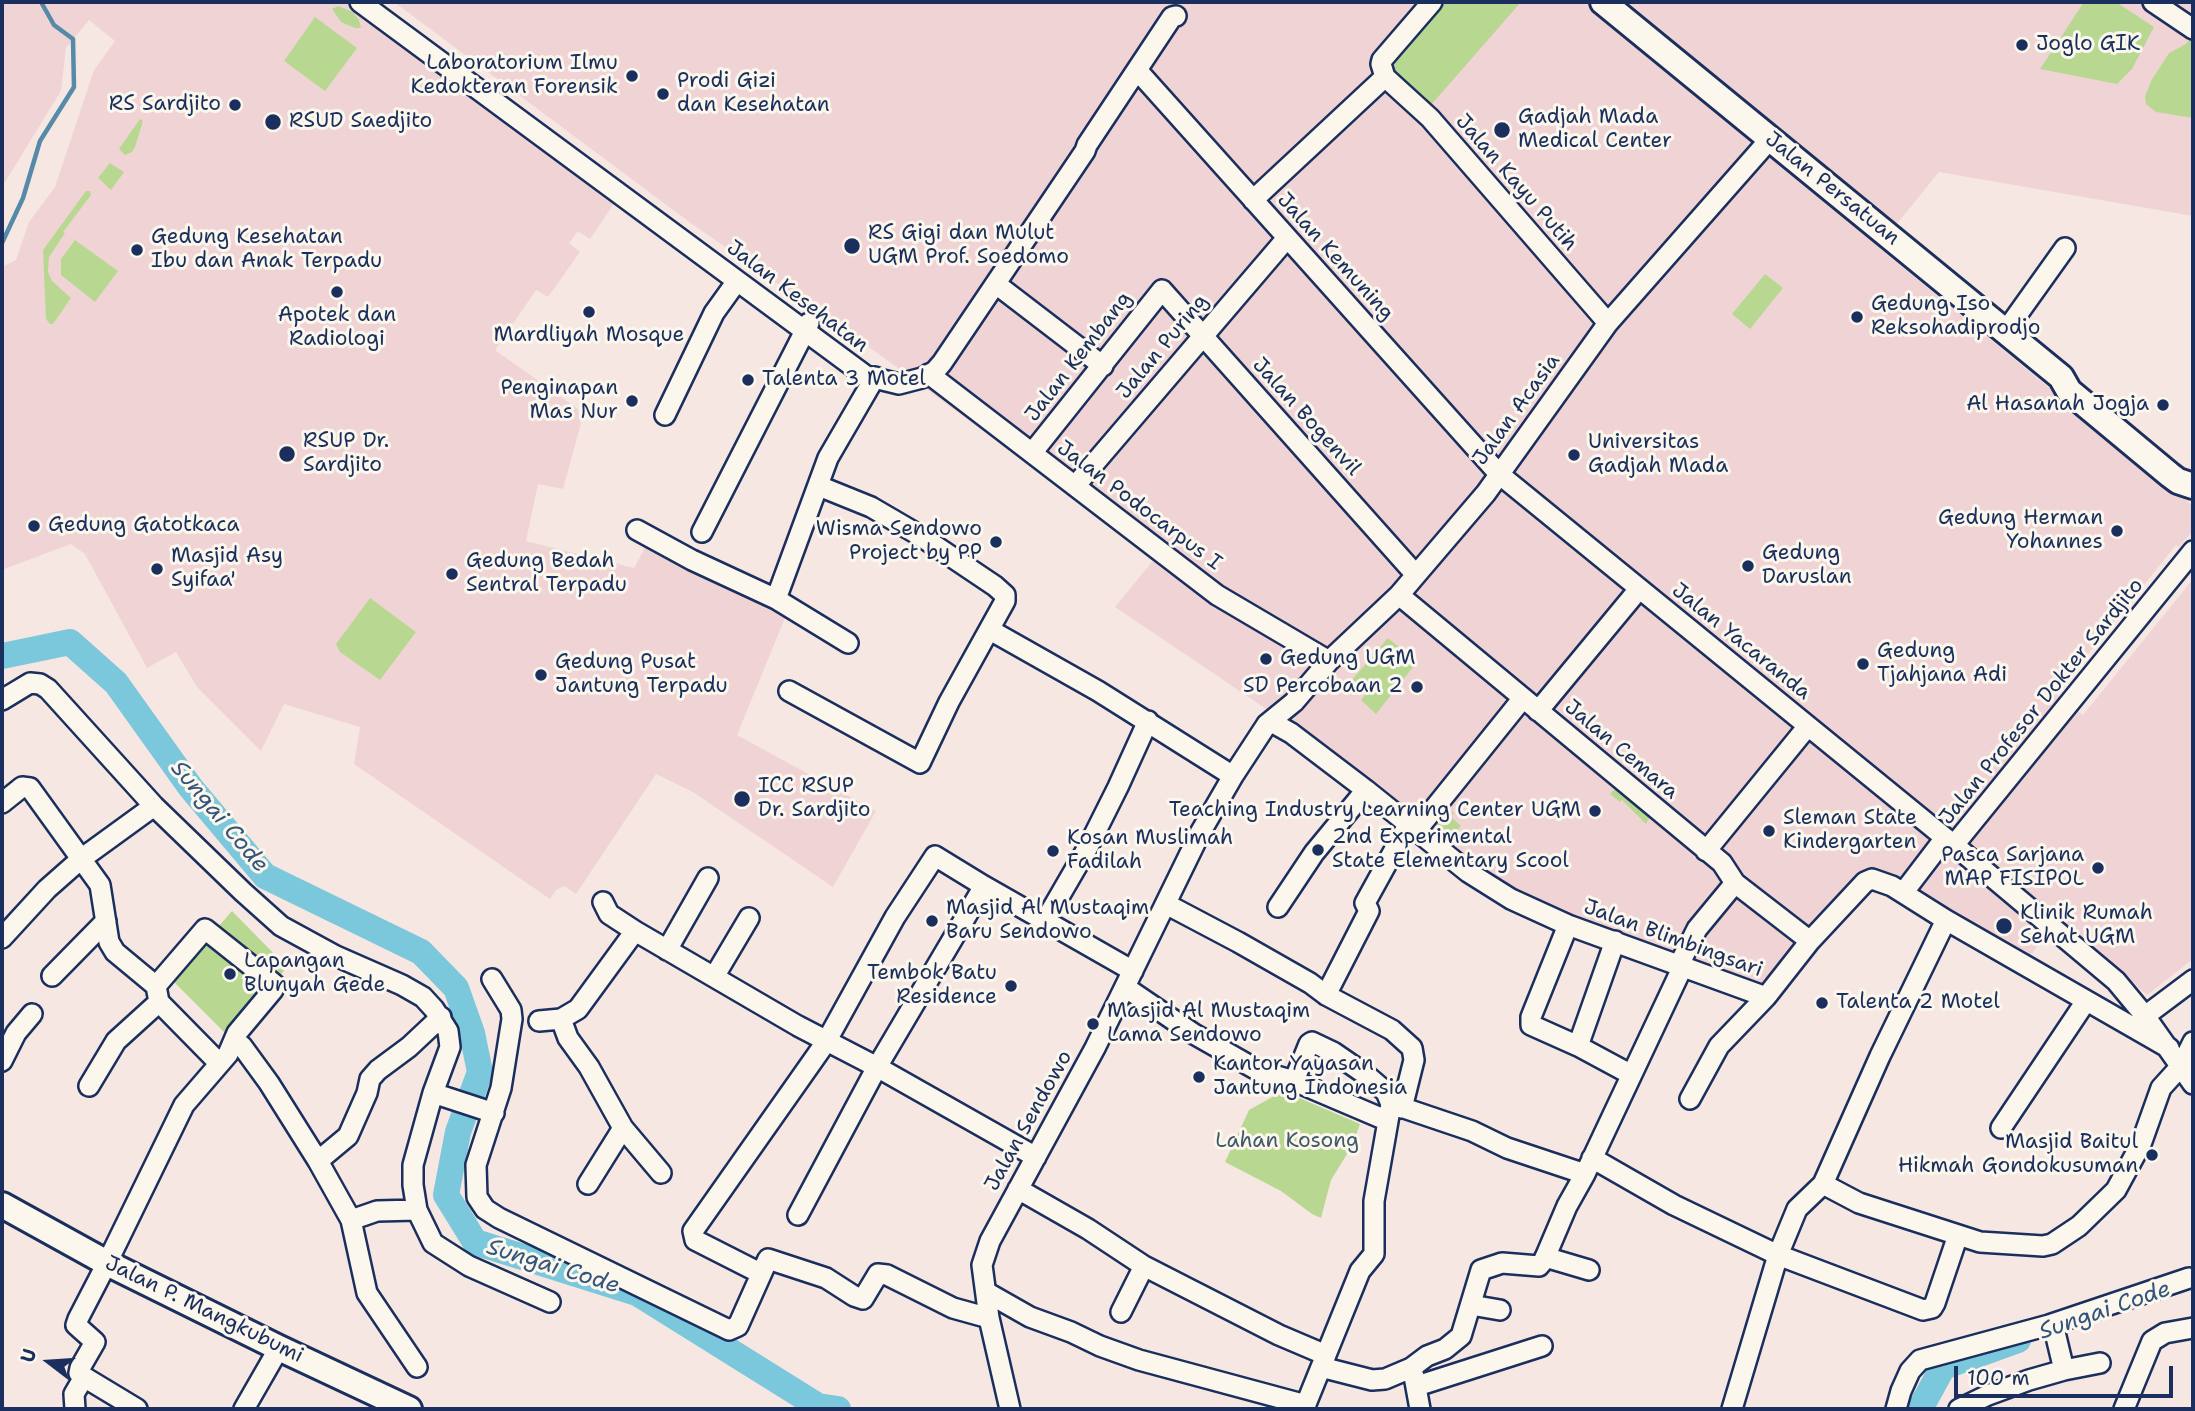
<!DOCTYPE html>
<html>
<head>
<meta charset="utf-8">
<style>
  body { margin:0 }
  #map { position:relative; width:2195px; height:1411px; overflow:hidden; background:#f6e7e2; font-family:"Shantell Sans",sans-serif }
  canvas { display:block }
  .frame { position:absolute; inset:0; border:4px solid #1b2f5e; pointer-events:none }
  .north { position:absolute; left:14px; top:1327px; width:70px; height:70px; -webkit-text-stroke:5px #fbf7ec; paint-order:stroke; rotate:287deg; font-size:19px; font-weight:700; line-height:28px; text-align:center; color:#1b2f5e }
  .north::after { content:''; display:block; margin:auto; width:24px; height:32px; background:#1b2f5e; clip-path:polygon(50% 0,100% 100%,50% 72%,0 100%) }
  .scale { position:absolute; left:1954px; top:1366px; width:219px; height:32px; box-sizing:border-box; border:4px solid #1b2f5e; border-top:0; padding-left:9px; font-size:21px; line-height:24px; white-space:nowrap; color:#1b2f5e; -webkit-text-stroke:5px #fbf7ec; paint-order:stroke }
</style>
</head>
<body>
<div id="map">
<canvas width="2195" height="1411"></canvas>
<div class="frame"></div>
<div class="north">U</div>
<div class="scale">100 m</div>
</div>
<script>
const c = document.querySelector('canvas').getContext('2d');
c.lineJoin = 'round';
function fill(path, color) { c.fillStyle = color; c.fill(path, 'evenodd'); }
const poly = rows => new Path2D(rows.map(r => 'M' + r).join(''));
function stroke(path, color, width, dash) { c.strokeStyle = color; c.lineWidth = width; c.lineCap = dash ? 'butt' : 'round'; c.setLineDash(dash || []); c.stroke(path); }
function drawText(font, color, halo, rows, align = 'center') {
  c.font = font + ' "Shantell Sans",sans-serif'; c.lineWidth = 6; c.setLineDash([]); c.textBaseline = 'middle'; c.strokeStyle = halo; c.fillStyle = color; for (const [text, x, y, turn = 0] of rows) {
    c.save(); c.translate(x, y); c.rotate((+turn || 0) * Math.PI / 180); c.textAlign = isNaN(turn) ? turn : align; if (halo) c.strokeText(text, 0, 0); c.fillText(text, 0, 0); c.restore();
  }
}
const built = poly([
  [2,2,346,2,615,202,590,239,578,231,569,243,580,252,548,297,536,290,495,350,578,409,581,423,563,489,538,484,526,541,634,568,647,544,787,613,737,735,876,811,833,887,693,792,656,774,576,894,564,886,556,890,550,899,354,764,360,727,284,704,261,751,197,687,176,652,147,668,85,554,71,544,2,570,2,267,16,260,29,222,55,187,94,70,115,41,89,20,66,48,61,91,2,187],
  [394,2,2193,2,2193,216,1939,172,1878,247,2193,506,2193,529,2191,533,2179,547,2176,545,2056,694,2083,715,2193,579,2193,959,2147,995,2059,919,2026,961,1871,867,1812,931,1763,991,1497,886,1299,731,1115,607,1155,558,887,360,688,221]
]);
const green = poly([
  [1438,2,1521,2,1431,105,1384,63],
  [2084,2,2116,2,2154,27,2132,69,2117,84,2040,69],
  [338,6,353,12,359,20,361,28,355,28,341,22,332,9],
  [315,17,357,48,325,91,284,61],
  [2192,36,2193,118,2156,112,2146,104,2145,97,2151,81,2169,53,2186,44],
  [140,119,143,121,135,147,132,152,125,155,119,149],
  [110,163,124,172,111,190,98,178],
  [86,191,90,191,91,195,63,232,65,233,49,257,48,272,52,281,71,298,53,324,50,324,46,319,43,250],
  [75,240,118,271,95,302,61,275,61,259],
  [1765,274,1783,288,1750,329,1732,314],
  [370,598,416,632,380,680,340,652,336,644],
  [1388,638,1417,662,1376,714,1361,700,1366,693,1351,681],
  [1615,789,1618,789,1650,816,1646,824,1622,800,1620,802,1610,794],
  [1446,807,1454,813,1451,817,1461,826,1453,835,1447,834,1436,824,1435,819],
  [232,911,287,967,229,1037,172,980],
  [1283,1091,1360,1124,1352,1146,1331,1180,1321,1218,1312,1214,1281,1191,1225,1162,1249,1110]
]);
const stream = poly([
  [2,243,23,198,40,141,74,87,73,39,54,25,41,2]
]);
const river = poly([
  [2,656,70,642,116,683,191,788,265,876,421,952,456,988,472,1033,480,1072,458,1132,446,1195,475,1242,637,1293,818,1406,838,1409],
  [1920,1409,1943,1367,2018,1340]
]);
const minor = poly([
  [360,2,866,376,899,384,922,378,935,371,942,363,1085,151,1087,145,1172,17,1176,16],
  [2153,2,2193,29],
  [1137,70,1499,474,1954,845],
  [1385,77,1430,118,1608,323],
  [1253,200,1385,77,1381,64,1382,60,1432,2],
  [996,284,1103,366],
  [2005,332,2065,248],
  [929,374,1217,595,1329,661],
  [665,415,714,313,737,281],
  [1032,453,1162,290,1416,575],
  [1075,486,1287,238],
  [637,530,692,560,776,599,848,643],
  [702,532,809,323],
  [2193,551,1954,845,2116,981,2145,1016,2193,1084],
  [1399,595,1722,863,1735,883,1810,941],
  [776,599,828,458,875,377],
  [990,630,1098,691,1233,776],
  [789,691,920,763,949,702,1005,601,1005,595,995,586,919,535,871,507,819,486],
  [2,700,30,683,40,684,48,689,154,806,243,892,281,926,336,956,402,985,423,997,434,1009,448,1031,450,1047,433,1093,413,1165,413,1185,417,1210,433,1243,469,1266,550,1302],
  [1538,711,1639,589],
  [1267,724,1275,724,1291,733,1366,790,1468,872,1511,899,1568,925,1766,997,1810,941,1865,882,1872,879,1892,886,1946,920,2169,1048],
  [2,803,22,787,30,788,100,885,109,942,115,952,156,986,159,1002,219,1063],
  [1416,831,1523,698],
  [1706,851,1808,726],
  [1903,893,1945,838],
  [603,902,609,914,635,931,798,1026,877,1067,1036,1157],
  [1166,904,1238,942,1310,983,1326,995,1392,1030,1412,1048,1414,1060,1402,1108],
  [1278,907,1314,853,1366,790],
  [1045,921,1088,847,1118,787,1148,721],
  [1568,925,1531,1017,1531,1025,1578,1046,1630,1074],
  [2,938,47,889,81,859,154,806],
  [667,950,708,878],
  [1679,965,1697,929,1735,883],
  [52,976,106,921],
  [714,977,749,918],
  [492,979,511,1010,512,1019,501,1088,476,1165,477,1197,485,1209,499,1218,729,1330,738,1326,768,1259,826,1278,854,1296,863,1299,878,1274,887,1275,953,1308,989,1318],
  [156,986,205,929,274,984,273,990,237,1033,234,1040],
  [1125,987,1194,1034,1259,1071,1294,1081,1388,1121],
  [1326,995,1369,911,1365,903,1408,825],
  [2145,1016,2193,980],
  [561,1019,568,1038,589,1067,623,1128,661,1173],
  [539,1021,561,1019,578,1009,635,931],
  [1578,1046,1615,941],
  [2,1061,16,1033,32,1014],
  [1294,1081,1309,1044,1312,1042,1333,1052,1365,1074,1386,1092,1391,1104,1374,1201,1374,1254,1360,1271,1304,1409],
  [89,1086,116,1041,159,1002],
  [433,1093,494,1113],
  [1690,1099,1719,1046,1766,997],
  [1392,1104,1472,1131,1507,1148,1585,1174],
  [2001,1128,2086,1001],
  [1592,1158,1674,1205,1778,1255,1923,1310,1932,1308,1935,1303,1958,1235],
  [318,1161,348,1136,367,1093,370,1079,378,1070,409,1047,441,1017],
  [588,1184,623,1128],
  [1823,1184,1859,1203,1980,1242,2043,1246,2052,1244,2079,1226,2116,1190,2141,1144,2161,1088,2181,1066,2193,1042],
  [1018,1189,1088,1229,1144,1266,1279,1335,1326,1355],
  [798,1215,877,1067,984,886],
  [351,1220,377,1211,417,1210],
  [1545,1257,1589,1270],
  [760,1273,695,1240,693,1231,826,1042,895,917,935,856,984,886,1133,971],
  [986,1292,1030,1317,1071,1332,1100,1346,1139,1360,1306,1405],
  [1471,1305,1500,1310],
  [1121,1312,1144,1266],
  [2053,1324,2064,1370],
  [1321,1367,1372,1380,1385,1379,1411,1368,1427,1356,1445,1349,1461,1336,1481,1270,1502,1263,1539,1266,1544,1260,1567,1206,1585,1174,1683,966],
  [1414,1376,1420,1409],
  [84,1377,137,1409],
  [1417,1386,1542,1346],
  [75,1409,74,1394,84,1377,79,1373,80,1368,95,1342,76,1325,78,1319,107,1263,184,1105,228,1054,234,1040,242,1046,269,1083,318,1161,351,1220,367,1293,417,1367],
  [244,1409,279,1348],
  [1010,1409,989,1318,982,1265,990,1241,1095,1048,1200,833,1233,776,1267,724,1294,702,1329,661,1399,595,1416,575,1486,493,1608,323,1771,138],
  [1732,1409,1778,1255,1797,1209,1823,1184,1880,1056,1946,920],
  [1896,1409,1901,1391,1910,1371,1920,1360,2049,1325,2189,1278],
  [1959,1409,1988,1395,2029,1380,2064,1370,2100,1363],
  [2124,1409,2152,1341,2165,1333,2193,1328]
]);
const major = poly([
  [1603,2,2061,377,2069,391,2170,475,2178,481,2193,486],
  [2,1205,107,1263,279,1348,409,1409]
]);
const markers = [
  [2022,45,7,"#1b2f5e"],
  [632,76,7,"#1b2f5e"],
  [663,94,7,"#1b2f5e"],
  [235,105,7,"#1b2f5e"],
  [273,122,9,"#1b2f5e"],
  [1502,130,9,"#1b2f5e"],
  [852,246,9,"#1b2f5e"],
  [137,250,7,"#1b2f5e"],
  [337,292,7,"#1b2f5e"],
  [589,312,7,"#1b2f5e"],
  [1857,317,7,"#1b2f5e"],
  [748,380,7,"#1b2f5e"],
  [632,401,7,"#1b2f5e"],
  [2163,405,7,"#1b2f5e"],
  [287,454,9,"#1b2f5e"],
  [1574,455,7,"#1b2f5e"],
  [34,526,7,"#1b2f5e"],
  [2117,531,7,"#1b2f5e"],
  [996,542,7,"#1b2f5e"],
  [1748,566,7,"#1b2f5e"],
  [157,569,7,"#1b2f5e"],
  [452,574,7,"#1b2f5e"],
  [1266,659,7,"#1b2f5e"],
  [1863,664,7,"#1b2f5e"],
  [541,675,7,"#1b2f5e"],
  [1417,687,7,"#1b2f5e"],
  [742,799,9,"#1b2f5e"],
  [1595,811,7,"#1b2f5e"],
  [1769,831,7,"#1b2f5e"],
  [1318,850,7,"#1b2f5e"],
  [1053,851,7,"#1b2f5e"],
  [2098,868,7,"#1b2f5e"],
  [932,921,7,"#1b2f5e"],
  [2004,926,9,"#1b2f5e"],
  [230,974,7,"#1b2f5e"],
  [1011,986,7,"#1b2f5e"],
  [1822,1003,7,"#1b2f5e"],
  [1093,1024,7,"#1b2f5e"],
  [1199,1077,7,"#1b2f5e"],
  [2152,1155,7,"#1b2f5e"]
];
const poiNames = [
  ["Joglo GIK",2036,45],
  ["Laboratorium Ilmu",618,64,"right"],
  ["Kedokteran Forensik",618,88,"right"],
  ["Prodi Gizi",677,82],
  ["dan Kesehatan",677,106],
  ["RS Sardjito",221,105,"right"],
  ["Gadjah Mada",1518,118],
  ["Medical Center",1518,142],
  ["RSUD Saedjito",289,122],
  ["RS Gigi dan Mulut",868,234],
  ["UGM Prof. Soedomo",868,258],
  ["Gedung Kesehatan",151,238],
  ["Ibu dan Anak Terpadu",151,262],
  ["Gedung Iso",1871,305],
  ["Reksohadiprodjo",1871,329],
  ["Apotek dan",337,316,"center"],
  ["Radiologi",337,340,"center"],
  ["Mardliyah Mosque",589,336,"center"],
  ["Talenta 3 Motel",762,380],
  ["Penginapan",618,389,"right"],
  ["Mas Nur",618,413,"right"],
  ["Al Hasanah Jogja",2149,405,"right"],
  ["RSUP Dr.",303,442],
  ["Sardjito",303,466],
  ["Universitas",1588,443],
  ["Gadjah Mada",1588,467],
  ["Gedung Herman",2103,519,"right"],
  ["Yohannes",2103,543,"right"],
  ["Gedung Gatotkaca",48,526],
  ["Wisma Sendowo",982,530,"right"],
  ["Project by PP",982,554,"right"],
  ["Gedung",1762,554],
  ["Daruslan",1762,578],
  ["Masjid Asy",171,557],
  ["Syifaa'",171,581],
  ["Gedung Bedah",466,562],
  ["Sentral Terpadu",466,586],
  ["Gedung",1877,652],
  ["Tjahjana Adi",1877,676],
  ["Gedung UGM",1280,659],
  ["Gedung Pusat",555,663],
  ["Jantung Terpadu",555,687],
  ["SD Percobaan 2",1403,687,"right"],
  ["ICC RSUP",758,787],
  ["Dr. Sardjito",758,811],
  ["Teaching Industry Learning Center UGM",1581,811,"right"],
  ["Sleman State",1783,819],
  ["Kindergarten",1783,843],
  ["2nd Experimental",1332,838],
  ["State Elementary Scool",1332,862],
  ["Kosan Muslimah",1067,839],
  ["Fadilah",1067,863],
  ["Pasca Sarjana",2084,856,"right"],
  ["MAP FISIPOL",2084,880,"right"],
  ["Masjid Al Mustaqim",946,909],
  ["Baru Sendowo",946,933],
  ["Klinik Rumah",2020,914],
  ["Sehat UGM",2020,938],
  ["Lapangan",244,962],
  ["Blunyah Gede",244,986],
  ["Tembok Batu",997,974,"right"],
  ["Residence",997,998,"right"],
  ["Talenta 2 Motel",1836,1003],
  ["Masjid Al Mustaqim",1107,1012],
  ["Lama Sendowo",1107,1036],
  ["Kantor Yayasan",1213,1065],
  ["Jantung Indonesia",1213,1089],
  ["Masjid Baitul",2138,1143,"right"],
  ["Hikmah Gondokusuman",2138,1167,"right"]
];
const streetNames = [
  ["Jalan Kayu Putih",1516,183,49],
  ["Jalan Persatuan",1832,189,39],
  ["Jalan Kemuning",1335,257,48],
  ["Jalan Kesehatan",797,297,37],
  ["Jalan Puring",1163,347,-50],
  ["Jalan Kembang",1079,357,-52],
  ["Jalan Acasia",1517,410,-54],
  ["Jalan Bogenvil",1306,417,48],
  ["Jalan Podocarpus I",1139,506,37],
  ["Jalan Yacaranda",1741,642,39],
  ["Jalan Profesor Dokter Sardjito",2042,702,-51],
  ["Jalan Cemara",1621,750,40],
  ["Jalan Blimbingsari",1673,939,20],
  ["Jalan Sendowo",1029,1121,-61],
  ["Jalan P. Mangkubumi",204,1310,26]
];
const parkNames = [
  ["Lahan Kosong",1287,1142]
];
const waterNames = [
  ["Sungai Code",219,817,50],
  ["Sungai Code",553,1267,17],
  ["Sungai Code",2105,1311,-19]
];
fill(built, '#f0d4d5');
fill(green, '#b8d891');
stroke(stream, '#558aa9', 4.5);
stroke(river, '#7bc7db', 26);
stroke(minor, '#1b2f5e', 24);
stroke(major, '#1b2f5e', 30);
stroke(minor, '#fbf7ec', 19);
stroke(major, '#fbf7ec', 24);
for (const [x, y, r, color] of markers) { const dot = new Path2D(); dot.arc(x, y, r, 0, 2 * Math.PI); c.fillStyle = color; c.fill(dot); stroke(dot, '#fbf7ec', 2.5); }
drawText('21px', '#1b2f5e', '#fbf7ec', poiNames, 'left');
drawText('21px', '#1b2f5e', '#fbf7ec', streetNames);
drawText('21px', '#42596b', '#fbf7ec', parkNames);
drawText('italic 23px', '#33557d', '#fbf7ec', waterNames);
</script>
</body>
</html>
